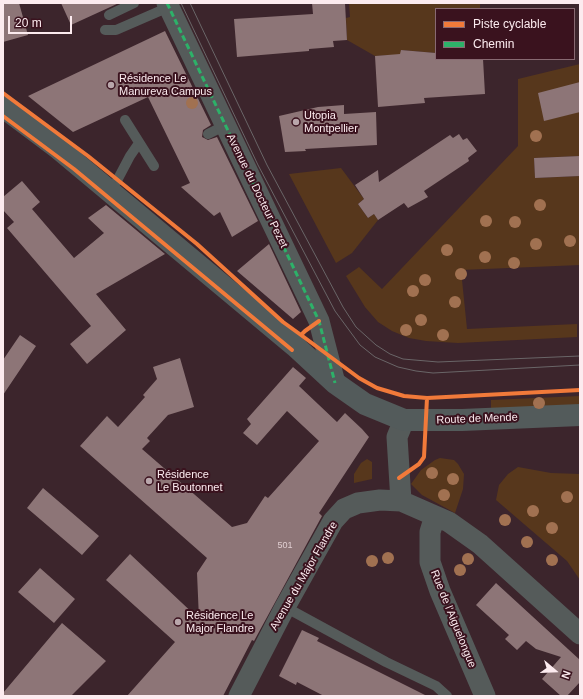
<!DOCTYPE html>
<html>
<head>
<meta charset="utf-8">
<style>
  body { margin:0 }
  #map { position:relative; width:583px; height:699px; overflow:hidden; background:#3c252c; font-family:Arial,sans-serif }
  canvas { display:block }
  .frame { position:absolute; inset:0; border:4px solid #fcebef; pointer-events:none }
  .legend { position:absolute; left:435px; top:8px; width:140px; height:52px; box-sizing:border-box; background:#3a121e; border:1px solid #886972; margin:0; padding:5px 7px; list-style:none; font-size:12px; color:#fcebef }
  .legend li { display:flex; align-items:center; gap:8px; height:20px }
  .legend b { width:20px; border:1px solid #886972 }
  .north { position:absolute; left:535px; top:651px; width:40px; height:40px; -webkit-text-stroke:3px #3a121e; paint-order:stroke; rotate:109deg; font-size:11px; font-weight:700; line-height:16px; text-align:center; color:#fcebef }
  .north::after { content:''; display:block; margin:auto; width:14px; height:18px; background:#fcebef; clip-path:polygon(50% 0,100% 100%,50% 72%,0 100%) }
  .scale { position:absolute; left:8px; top:16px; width:64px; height:18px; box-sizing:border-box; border:2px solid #fcebef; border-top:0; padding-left:5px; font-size:12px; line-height:14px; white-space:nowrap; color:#fcebef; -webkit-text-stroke:3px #3a121e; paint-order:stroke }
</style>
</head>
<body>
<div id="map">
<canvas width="583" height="699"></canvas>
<div class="frame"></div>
<ul class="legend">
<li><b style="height:5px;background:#f17a3a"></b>Piste cyclable</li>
<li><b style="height:5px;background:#2db169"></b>Chemin</li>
</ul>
<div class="north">N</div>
<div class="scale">20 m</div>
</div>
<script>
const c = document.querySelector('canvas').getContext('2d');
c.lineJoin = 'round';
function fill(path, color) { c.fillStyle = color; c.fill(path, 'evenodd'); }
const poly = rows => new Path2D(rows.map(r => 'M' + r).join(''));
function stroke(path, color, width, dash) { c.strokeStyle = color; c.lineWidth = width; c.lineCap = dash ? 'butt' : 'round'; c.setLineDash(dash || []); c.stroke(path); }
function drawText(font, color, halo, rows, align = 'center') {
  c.font = font + ' Arial,sans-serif'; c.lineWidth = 4; c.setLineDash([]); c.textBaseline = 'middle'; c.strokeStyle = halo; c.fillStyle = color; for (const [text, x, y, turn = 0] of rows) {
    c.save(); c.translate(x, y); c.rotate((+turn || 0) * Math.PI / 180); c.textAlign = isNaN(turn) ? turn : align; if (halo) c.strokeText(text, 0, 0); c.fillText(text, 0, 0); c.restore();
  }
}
const green = poly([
  [349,3,480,3,480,9,436,9,436,53,401,50,401,59,393,55,375,56,347,40,346,18,350,17],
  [580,64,580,156,534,158,535,178,580,176,580,265,461,270,467,329,577,324,577,337,458,343,426,341,409,338,392,331,378,322,365,307,346,276,359,267,382,289,518,146,518,79],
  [341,168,364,199,358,204,368,218,374,214,378,220,352,253,336,263,289,174],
  [580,396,580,405,491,409,491,400],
  [440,458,454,460,458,464,464,474,463,489,455,513,422,495,411,484,421,470,435,460],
  [367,459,372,462,372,479,354,483,354,474,361,463],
  [518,467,551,473,580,474,580,580,567,561,496,500,499,485,508,474]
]);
const building = poly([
  [3,3,19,3,28,35,3,42],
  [61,3,119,3,71,25],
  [312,3,345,3,347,40,333,41,334,47,309,49,309,51,237,57,234,19,313,14],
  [165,31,211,125,203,130,202,137,208,140,217,137,258,221,232,237,220,212,214,216,181,187,190,183,148,97,73,132,28,96],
  [401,50,436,53,436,59,483,59,485,94,424,98,425,103,378,107,375,56,400,54],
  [580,82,580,112,544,121,538,93],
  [344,105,344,114,376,112,377,145,305,149,306,151,285,152,279,116,318,107],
  [459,134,463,140,467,138,477,151,468,158,469,161,424,191,428,197,408,208,404,203,378,220,374,214,368,218,358,204,364,199,355,185,378,170,379,182,450,135,453,138],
  [580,156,580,176,535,178,534,158],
  [22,181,40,202,32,209,74,258,104,233,88,218,106,205,165,254,96,294,126,330,87,364,70,344,91,326,7,228,14,222,3,210,3,197],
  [269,244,301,312,293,319,237,271],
  [20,335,36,346,3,395,3,360],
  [180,358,194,407,168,415,147,438,150,441,142,449,232,527,247,523,265,496,268,498,319,441,287,411,257,445,243,433,251,424,247,419,293,367,306,378,299,386,337,422,345,413,362,429,369,437,319,513,322,516,254,641,252,640,223,696,127,696,175,642,106,580,130,554,199,619,197,573,207,558,80,446,107,416,118,427,145,397,143,395,157,379,153,367],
  [43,488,99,536,82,555,27,508],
  [40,568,75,599,54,623,18,592],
  [496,583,580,660,580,682,567,696,561,696,542,679,561,657,536,649,526,641,517,650,505,639,509,635,476,605],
  [62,623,106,661,71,696,3,696,3,693],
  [302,630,319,638,317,641,427,696,324,696,297,682,296,685,279,676]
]);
const lane = poly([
  [109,15,134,3],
  [105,30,116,30,169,7],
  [125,120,154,166],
  [208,134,226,125],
  [111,192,130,156,139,143],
  [285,607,386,662,436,686,447,696]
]);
const street = poly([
  [167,3,319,321,335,383],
  [401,501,397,437,404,420],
  [435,516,430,532,430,562,440,591,485,696],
  [239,696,285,607,333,521,344,509,358,503,380,500,401,501,449,522,480,544,580,634]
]);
const secondary = poly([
  [3,107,59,149,295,346,335,383,365,404,404,420,462,420,580,415]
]);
const tram = poly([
  [181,3,258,165,335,311,360,345,375,357,398,367,416,371,433,373,580,365],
  [190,3,267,165,343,307,356,327,376,345,390,354,403,359,438,362,580,356]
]);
const quiet = poly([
  [167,3,319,321,335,383]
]);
const cycleway = poly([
  [3,93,88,156,197,244,283,322,301,335,305,331,319,321],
  [3,116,74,169,292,350],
  [301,335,359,378,377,388,404,396,427,398,580,390],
  [399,478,419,464,424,457,427,398]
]);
const trees = [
  [192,103],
  [536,136],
  [540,205],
  [486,221],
  [515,222],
  [570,241],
  [536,244],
  [447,250],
  [485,257],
  [514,263],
  [461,274],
  [425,280],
  [413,291],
  [455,302],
  [421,320],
  [406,330],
  [443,335],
  [539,403],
  [432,473],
  [453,479],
  [444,495],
  [567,497],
  [533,511],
  [505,520],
  [552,528],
  [527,542],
  [388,558],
  [468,559],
  [552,560],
  [372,561],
  [460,570]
];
const markers = [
  [111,85,4,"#b9a6ab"],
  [296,122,4,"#b9a6ab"],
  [149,481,4,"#b9a6ab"],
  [178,622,4,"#b9a6ab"]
];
const numberNames = [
  ["501",285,546]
];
const poiNames = [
  ["Résidence Le",119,79],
  ["Manureva Campus",119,92],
  ["Utopia",304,116],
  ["Montpellier",304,129],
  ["Résidence",157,475],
  ["Le Boutonnet",157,488],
  ["Résidence Le",186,616],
  ["Major Flandre",186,629]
];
const streetNames = [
  ["Avenue du Docteur Pezet",257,191,64],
  ["Route de Mende",477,419,-2],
  ["Avenue du Major Flandre",304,576,-60],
  ["Rue de l'Aiguelongue",453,619,68]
];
fill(green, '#57371c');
fill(building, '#8d7577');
stroke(lane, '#555b5a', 10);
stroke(street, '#555b5a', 21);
stroke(secondary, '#535b5b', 22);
stroke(tram, '#6a6668', 1);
stroke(quiet, '#2db169', 3, [6, 3]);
stroke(cycleway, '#f17a3a', 4);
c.fillStyle = '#a17151';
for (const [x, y] of trees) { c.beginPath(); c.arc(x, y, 6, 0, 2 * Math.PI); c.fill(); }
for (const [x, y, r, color] of markers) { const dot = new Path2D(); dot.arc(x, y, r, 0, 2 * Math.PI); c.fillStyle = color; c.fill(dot); stroke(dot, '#3a121e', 1.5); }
drawText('9px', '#e0ced1', null, numberNames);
drawText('11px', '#fcebef', '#3a121e', poiNames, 'left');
drawText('11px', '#fcebef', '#3a121e', streetNames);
</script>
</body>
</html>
